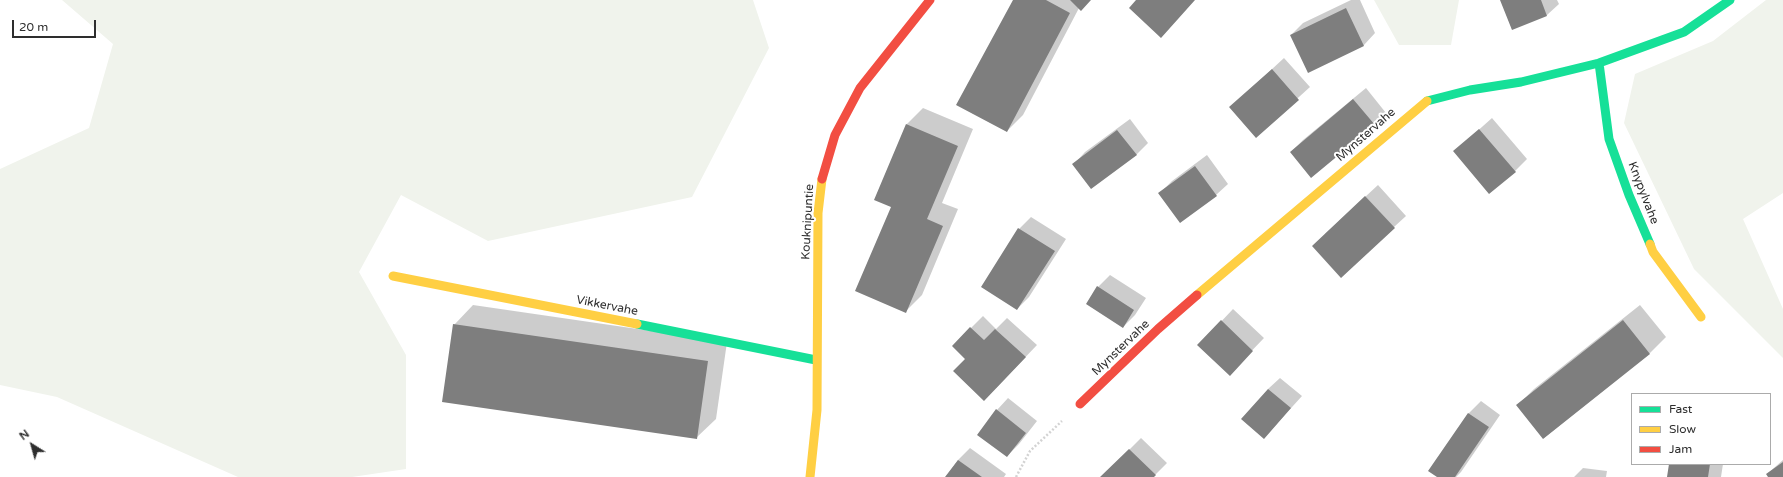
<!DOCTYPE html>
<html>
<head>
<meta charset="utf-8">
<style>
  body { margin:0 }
  #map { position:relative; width:1783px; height:477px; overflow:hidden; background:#fff; font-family:"Varela Round",sans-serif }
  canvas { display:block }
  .legend { position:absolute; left:1631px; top:393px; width:140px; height:72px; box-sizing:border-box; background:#fff; border:1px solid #ababab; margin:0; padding:5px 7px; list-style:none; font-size:12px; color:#2e2e2e }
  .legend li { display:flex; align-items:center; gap:8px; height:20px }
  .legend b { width:20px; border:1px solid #ababab }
  .north { position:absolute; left:12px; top:425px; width:40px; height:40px; -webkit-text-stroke:3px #fff; paint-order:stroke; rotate:323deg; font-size:11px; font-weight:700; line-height:16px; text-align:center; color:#2e2e2e }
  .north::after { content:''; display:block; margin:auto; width:14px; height:18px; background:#2e2e2e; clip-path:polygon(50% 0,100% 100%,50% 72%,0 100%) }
  .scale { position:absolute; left:12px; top:20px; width:84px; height:18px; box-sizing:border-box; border:2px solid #2e2e2e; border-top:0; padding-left:5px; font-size:12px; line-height:14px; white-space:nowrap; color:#2e2e2e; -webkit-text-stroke:3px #fff; paint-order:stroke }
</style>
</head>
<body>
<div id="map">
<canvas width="1783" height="477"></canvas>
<ul class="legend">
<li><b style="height:5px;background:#16e098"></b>Fast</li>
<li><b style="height:5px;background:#ffcf43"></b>Slow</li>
<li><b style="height:5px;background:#f24e42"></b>Jam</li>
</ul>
<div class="north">N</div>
<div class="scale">20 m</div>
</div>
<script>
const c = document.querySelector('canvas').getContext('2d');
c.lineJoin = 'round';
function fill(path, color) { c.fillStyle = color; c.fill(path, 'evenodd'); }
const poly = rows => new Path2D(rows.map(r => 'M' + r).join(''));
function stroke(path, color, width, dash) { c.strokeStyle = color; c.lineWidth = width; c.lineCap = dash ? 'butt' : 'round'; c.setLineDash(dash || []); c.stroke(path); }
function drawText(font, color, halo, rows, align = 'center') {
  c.font = font + ' "Varela Round",sans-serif'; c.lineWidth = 4; c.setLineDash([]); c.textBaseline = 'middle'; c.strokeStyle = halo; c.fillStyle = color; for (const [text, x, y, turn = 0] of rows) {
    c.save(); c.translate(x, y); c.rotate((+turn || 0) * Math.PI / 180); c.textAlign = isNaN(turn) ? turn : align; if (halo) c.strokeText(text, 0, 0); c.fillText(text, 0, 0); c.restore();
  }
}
const green = poly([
  [62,0,753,0,769,48,692,197,488,241,401,195,359,272,406,355,406,469,352,477,238,477,57,397,0,385,0,169,89,128,113,44],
  [1374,0,1459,0,1451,45,1399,45],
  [1766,0,1783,0,1783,193,1743,219,1783,309,1783,358,1694,269,1624,123,1635,74,1713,41]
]);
const shadow = poly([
  [1014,0,1090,0,1079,8,1023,115,1007,131],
  [1351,0,1360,0,1375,33,1364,45,1308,71,1291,35,1303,23],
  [1501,0,1557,0,1559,4,1547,15,1512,29],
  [1284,58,1310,87,1256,136,1231,107],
  [1366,88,1386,113,1374,124,1291,152,1303,140],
  [923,108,973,129,942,203,958,209,922,295,906,311,892,207,875,199,907,124],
  [1492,118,1527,159,1515,171,1455,151],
  [1130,119,1148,143,1136,155,1074,164,1085,152],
  [1207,155,1228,184,1216,195,1160,193,1172,181],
  [1378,185,1406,216,1394,227,1325,234],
  [1031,217,1066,239,1029,297,1017,309,1019,229],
  [1110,275,1146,298,1135,315,1123,327,1098,287],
  [473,305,727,342,716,419,696,438,454,325],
  [1640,305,1666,337,1650,353,1544,438,1518,405,1534,389],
  [1233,309,1264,338,1241,362,1199,345],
  [983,316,996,329,1007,318,1037,345,996,388,953,346],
  [1280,378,1302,396,1264,438,1268,389],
  [1008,398,1037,421,1019,444,1007,456,997,410],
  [1481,401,1500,415,1461,472,1456,477,1439,477,1430,471,1469,413],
  [1141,438,1167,463,1153,477,1102,477],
  [970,448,1006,474,1004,477,946,477,958,460],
  [1783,460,1783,477,1769,477,1767,474],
  [1670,464,1723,464,1721,477,1668,477],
  [1583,468,1607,471,1606,477,1574,477]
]);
const building = poly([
  [1013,0,1046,0,1070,13,1007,132,956,105],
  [1070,0,1091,0,1081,11],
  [1136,0,1195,0,1161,38,1129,8],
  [1500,0,1541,0,1547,16,1512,30],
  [1346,8,1364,46,1308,73,1290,35],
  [1272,69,1299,100,1256,138,1229,107],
  [1353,99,1375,125,1311,178,1290,152],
  [906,124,958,146,927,219,943,226,906,313,855,291,891,207,874,200],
  [1479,129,1516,172,1489,194,1453,151],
  [1117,130,1137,155,1091,189,1072,164],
  [1195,166,1217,196,1180,223,1158,193],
  [1365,196,1395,228,1341,278,1312,246],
  [1018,228,1055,251,1017,310,981,287],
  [1097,286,1134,310,1123,328,1086,304],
  [1221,320,1253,351,1230,376,1197,345],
  [1623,320,1650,354,1543,439,1516,405],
  [453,324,708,361,697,439,442,402],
  [970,327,984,340,995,329,1026,357,984,401,953,371,965,359,952,346],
  [1268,389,1291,408,1264,439,1241,419],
  [996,409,1026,433,1007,457,977,435],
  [1468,413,1489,427,1455,477,1437,477,1428,471],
  [1129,449,1156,475,1154,477,1100,477],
  [958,460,982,477,945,477],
  [1783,462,1783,477,1768,477,1766,474],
  [1669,464,1710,464,1708,477,1667,477]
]);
const path = poly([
  [1016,477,1030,451,1062,421]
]);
const fast = poly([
  [1599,63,1609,139,1629,195,1650,244],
  [1427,101,1470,90,1521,82,1599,63,1684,32,1730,0],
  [637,324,816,360]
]);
const slow = poly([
  [1650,244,1653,252,1701,317],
  [393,276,637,324],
  [1197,295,1427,101],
  [810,477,817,410,818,213,822,179]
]);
const jam = poly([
  [822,179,835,135,860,88,930,0],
  [1080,404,1158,329,1197,295]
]);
const streetNames = [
  ["Mynstervahe",1366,135,-41],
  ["Knypylvahe",1643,193,69],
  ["Kouknipuntie",808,222,-87],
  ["Vikkervahe",607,306,11],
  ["Mynstervahe",1121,348,-44]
];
fill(green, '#f0f3ec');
fill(shadow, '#0003');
fill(building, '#7e7e7e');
stroke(path, '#d3d3d3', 2.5, [2, 2]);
stroke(fast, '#16e098', 9);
stroke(slow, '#ffcf43', 9);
stroke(jam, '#f24e42', 9);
drawText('12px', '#2e2e2e', '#fff', streetNames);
</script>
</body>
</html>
